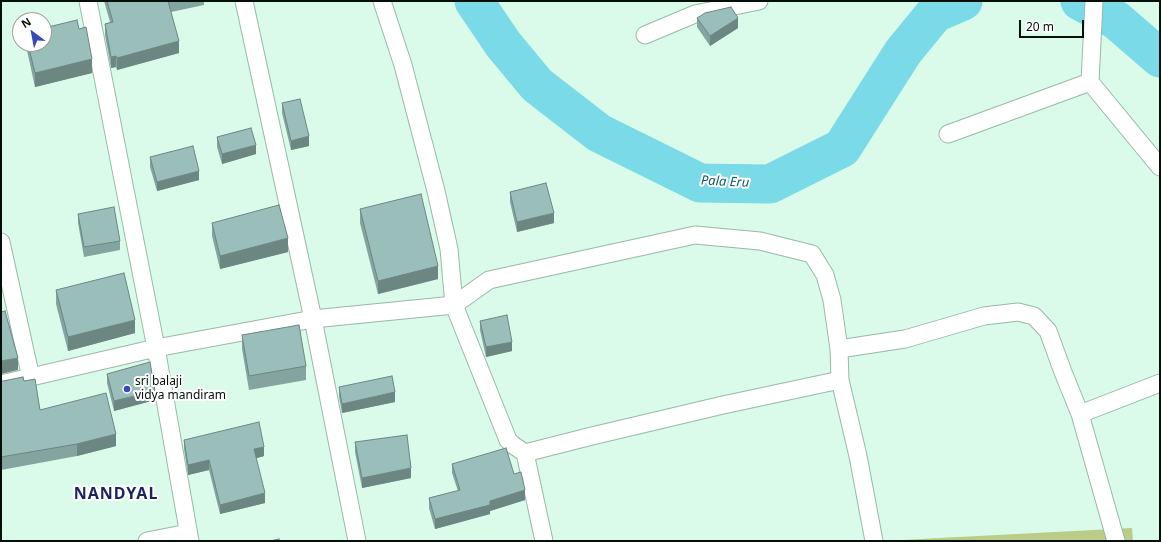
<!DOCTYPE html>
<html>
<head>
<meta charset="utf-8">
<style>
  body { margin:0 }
  #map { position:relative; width:1161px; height:542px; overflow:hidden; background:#dafbea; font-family:"Noto Sans",sans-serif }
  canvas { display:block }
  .frame { position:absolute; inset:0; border:2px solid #050f0a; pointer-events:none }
  .north { position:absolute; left:12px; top:12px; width:40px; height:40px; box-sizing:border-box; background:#fff; border:1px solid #9b9f9d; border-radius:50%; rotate:328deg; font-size:11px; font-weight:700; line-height:16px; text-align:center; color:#050f0a }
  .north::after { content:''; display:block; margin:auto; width:14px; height:18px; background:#3849bc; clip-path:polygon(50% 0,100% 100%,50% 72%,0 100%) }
  .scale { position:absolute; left:1019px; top:20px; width:65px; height:18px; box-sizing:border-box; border:2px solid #050f0a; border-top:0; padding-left:5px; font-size:12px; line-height:14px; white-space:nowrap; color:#050f0a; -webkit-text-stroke:3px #fff; paint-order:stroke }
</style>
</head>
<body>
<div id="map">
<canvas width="1161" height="542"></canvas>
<div class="frame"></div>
<div class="north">N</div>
<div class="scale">20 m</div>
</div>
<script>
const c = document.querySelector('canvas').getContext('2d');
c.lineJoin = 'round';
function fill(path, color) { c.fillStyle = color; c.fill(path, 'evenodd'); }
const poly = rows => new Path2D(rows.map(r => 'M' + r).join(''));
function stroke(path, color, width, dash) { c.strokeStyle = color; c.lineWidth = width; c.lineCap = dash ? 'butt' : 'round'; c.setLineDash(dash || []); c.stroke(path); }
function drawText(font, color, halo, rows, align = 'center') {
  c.font = font + ' "Noto Sans",sans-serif'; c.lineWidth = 4; c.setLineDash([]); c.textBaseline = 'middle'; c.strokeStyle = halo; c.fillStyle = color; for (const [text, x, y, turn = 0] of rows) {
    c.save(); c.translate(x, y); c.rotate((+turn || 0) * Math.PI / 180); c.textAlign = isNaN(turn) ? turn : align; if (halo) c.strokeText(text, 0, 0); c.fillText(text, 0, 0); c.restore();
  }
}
const forest = poly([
  [1132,528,1133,541,882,541]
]);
const river = poly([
  [474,1,503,44,537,85,599,133,700,183,770,184,842,148,903,52,935,13,963,1],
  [1080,1,1116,20,1160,58]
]);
const street = poly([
  [88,1,156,348,190,541],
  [244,1,313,319,357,541],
  [382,1,403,65,436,191,449,249,454,305,508,440,513,445,525,453,544,541],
  [645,35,695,14,759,1],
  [1090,82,1160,167],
  [948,134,1090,82,1094,1],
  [1,242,31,378],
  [839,349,905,339,984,316,1018,312,1034,316,1048,331,1063,372,1080,414,1116,541],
  [1,384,156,348,313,319,454,305,489,280,695,235,760,241,812,254,825,275,832,300,839,349,840,380,858,456,874,541],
  [1080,414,1160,383],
  [525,453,592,436,723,405,840,380],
  [147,541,188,533]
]);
const wall = poly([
  [104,1,204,1,204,5,171,12,179,53,117,70,116,67,111,68,105,35,105,24,110,22],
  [697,18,738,28,710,46,697,27],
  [79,29,92,73,35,87,26,46,26,44,44,44],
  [282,103,309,146,291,150,282,113],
  [217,137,256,154,222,164,217,147],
  [150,157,199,180,157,191,150,167],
  [510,192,554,223,517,232,510,202],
  [360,209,438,279,378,294,360,223],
  [78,214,120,241,120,250,84,257,78,223],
  [212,223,288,252,220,269,212,236],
  [56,290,135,333,68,351,56,304],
  [480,321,512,351,486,357,480,330],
  [242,335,306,366,306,380,249,390,242,349],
  [107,374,155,400,114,411,107,383],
  [1,381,24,381,40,410,116,446,77,456,1,470],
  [339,387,395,402,342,413,339,397],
  [184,440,264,456,256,458,265,503,220,514,209,470,188,475,184,449],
  [355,442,411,478,362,488,355,452],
  [452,464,514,474,525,500,490,511,490,514,435,529,429,508,429,498,458,491,452,473]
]);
const shadedWall = poly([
  [738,18,738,28,710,46,710,36],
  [179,41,179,53,117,70,117,58],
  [116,56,116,67,111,68,111,57],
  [92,59,92,73,35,87,35,73],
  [309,136,309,146,291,150,291,141],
  [256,145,256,154,222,164,222,154],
  [199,171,199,180,157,191,157,182],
  [554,213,554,223,517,232,517,222],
  [288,238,288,252,220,269,220,256],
  [438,266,438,279,378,294,378,281],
  [135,320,135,333,68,351,68,337],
  [512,342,512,351,486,357,486,347],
  [18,358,18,370,1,374,1,361],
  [155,391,155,400,114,411,114,401],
  [395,392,395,402,342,413,342,404],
  [116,434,116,446,77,456,77,444],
  [264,447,264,456,254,459,254,449],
  [209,460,209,470,188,475,188,465],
  [411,468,411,478,362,488,362,478],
  [525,490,525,500,490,511,490,514,435,529,435,519],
  [265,493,265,503,220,514,220,505]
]);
const building = poly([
  [107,1,168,1,179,41,117,58,116,56,111,57,105,24,113,22,107,1],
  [731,7,738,18,710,36,697,18,705,13,731,7],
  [77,20,79,29,86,27,92,59,35,73,28,44,44,44,44,28,77,20],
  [300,99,309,136,291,141,282,103,300,99],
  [251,128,256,145,222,154,217,137,251,128],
  [193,146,199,171,157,182,150,157,193,146],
  [546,183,554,213,517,222,510,192,546,183],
  [421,194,438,266,378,281,360,209,421,194],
  [279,205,288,238,220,256,212,223,279,205],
  [114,207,120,241,84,247,78,214,114,207],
  [124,273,135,320,68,337,56,290,124,273],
  [5,311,18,358,1,361,1,312,5,311],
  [507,315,512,342,486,347,480,321,507,315],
  [299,325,306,366,249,376,242,335,299,325],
  [150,362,155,391,114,401,107,374,150,362],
  [392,376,395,392,342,404,339,387,392,376],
  [23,377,24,381,35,379,40,410,106,393,116,434,77,444,1,457,1,381,3,381,23,377],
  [259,422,264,447,254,449,265,493,220,505,209,460,188,465,184,440,259,422],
  [407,435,411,468,362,478,355,442,407,435],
  [506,448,514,474,521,472,525,490,490,501,490,505,435,519,429,498,460,490,452,464,506,448],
  [279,539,279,541,270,541,279,539]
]);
const markers = [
  [127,389,4,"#3849bc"]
];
const poiNames = [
  ["sri balaji",135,382],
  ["vidya mandiram",135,396]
];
const waterNames = [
  ["Pala Eru",725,182,3]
];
const districtNames = [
  ["NANDYAL",116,494]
];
fill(forest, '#bacc88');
stroke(river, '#7adae7', 39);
stroke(street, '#99b8a8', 19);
stroke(street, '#fff', 17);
fill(wall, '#84a4a0');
fill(shadedWall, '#6c8682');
fill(building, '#9abfba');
stroke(building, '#6c8682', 1);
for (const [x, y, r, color] of markers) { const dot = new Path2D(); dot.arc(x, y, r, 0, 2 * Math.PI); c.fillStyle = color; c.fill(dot); stroke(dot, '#fff', 1.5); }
drawText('12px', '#050f0a', '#fff', poiNames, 'left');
drawText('italic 13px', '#0a5f68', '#fff', waterNames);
c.letterSpacing = '1px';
drawText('bold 16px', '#1b255d', '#fff', districtNames);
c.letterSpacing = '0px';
</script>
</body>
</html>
